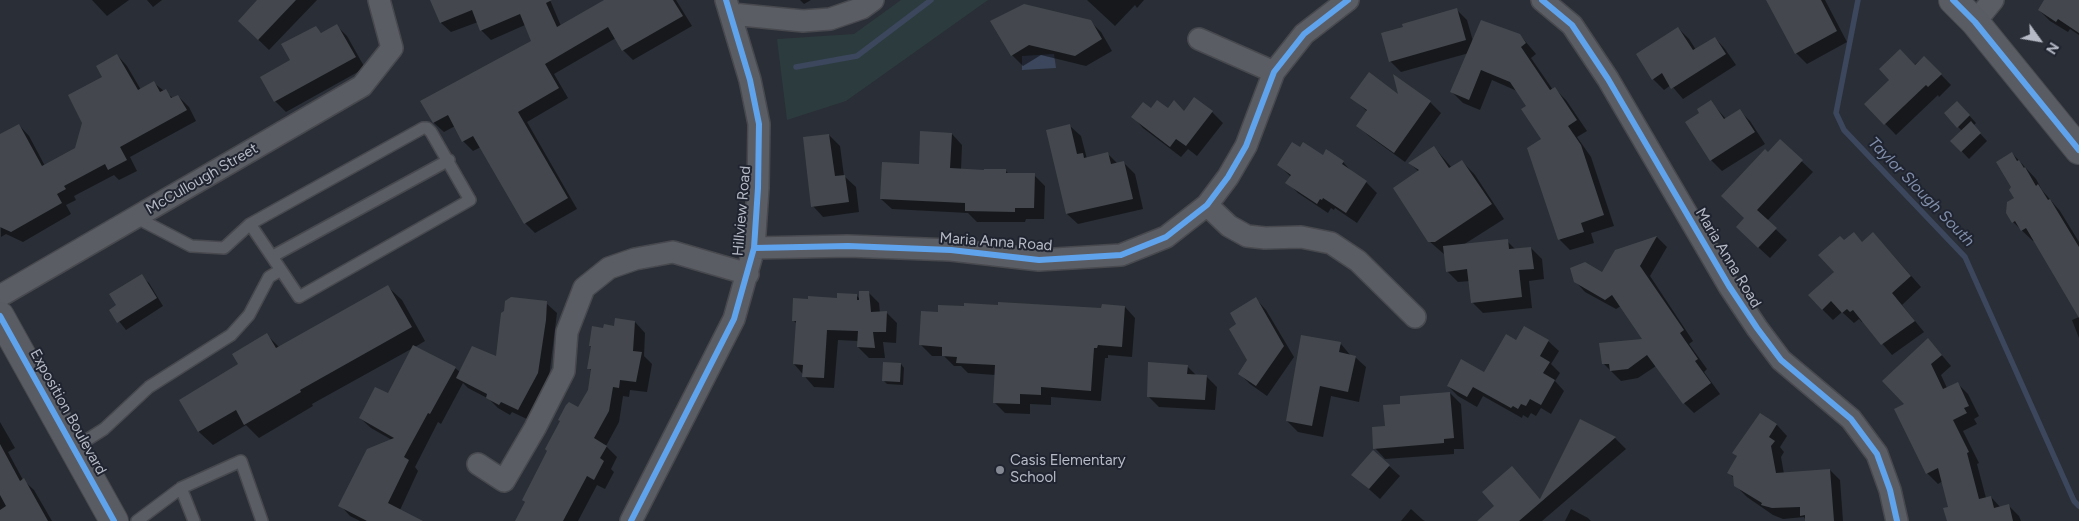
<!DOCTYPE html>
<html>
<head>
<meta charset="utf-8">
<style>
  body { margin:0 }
  #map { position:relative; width:2079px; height:521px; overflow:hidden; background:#2a2e36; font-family:Figtree,sans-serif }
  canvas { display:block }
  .north { position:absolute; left:2014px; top:15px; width:50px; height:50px; -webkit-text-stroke:4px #1f2430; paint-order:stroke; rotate:122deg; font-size:14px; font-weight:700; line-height:20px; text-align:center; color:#b6bac6 }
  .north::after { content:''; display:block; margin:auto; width:18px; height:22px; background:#b6bac6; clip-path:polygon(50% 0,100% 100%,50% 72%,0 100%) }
</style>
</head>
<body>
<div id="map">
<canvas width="2079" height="521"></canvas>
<div class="north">N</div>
</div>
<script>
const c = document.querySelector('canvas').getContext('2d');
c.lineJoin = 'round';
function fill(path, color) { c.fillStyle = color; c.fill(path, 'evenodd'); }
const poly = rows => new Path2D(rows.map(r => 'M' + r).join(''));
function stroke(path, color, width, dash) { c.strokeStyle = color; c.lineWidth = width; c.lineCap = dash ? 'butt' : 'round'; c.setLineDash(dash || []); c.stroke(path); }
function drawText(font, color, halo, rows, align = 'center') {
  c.font = font + ' Figtree,sans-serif'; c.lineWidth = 4; c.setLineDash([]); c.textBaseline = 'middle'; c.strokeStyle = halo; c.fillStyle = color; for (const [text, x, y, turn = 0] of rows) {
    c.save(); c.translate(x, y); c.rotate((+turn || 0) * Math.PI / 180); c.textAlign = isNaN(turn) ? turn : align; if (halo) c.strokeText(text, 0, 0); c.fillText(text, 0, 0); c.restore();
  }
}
const green = poly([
  [901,0,988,0,846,101,787,120,777,39,854,34]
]);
const water = poly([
  [1054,54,1056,68,1022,70,1022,56]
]);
const shadow = poly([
  [92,0,129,0,107,16],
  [147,0,162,0,153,7],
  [259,0,317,0,269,50,239,21],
  [435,0,550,0,561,26,605,0,676,0,692,26,633,60,623,50,616,38,554,74,568,98,527,122,577,209,535,233,525,223,481,147,473,151,463,141,455,126,444,132,434,123,422,102,532,42,525,25,491,40,481,30,478,22,451,32,441,23,433,3],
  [800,0,811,0,804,4],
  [1087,0,1144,0,1137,8,1135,5,1115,26],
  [1768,0,1825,0,1847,42,1807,64,1796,53],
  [2046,0,2079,0,2079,35,2070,29,2068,32,2050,21,2039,10],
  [1457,10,1467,20,1473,41,1520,35,1536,54,1531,58,1553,90,1555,89,1566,100,1587,131,1577,137,1591,157,1614,226,1591,233,1594,243,1570,250,1560,240,1529,148,1543,139,1528,107,1517,91,1492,80,1480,110,1463,103,1452,92,1469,53,1401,72,1390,61],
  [992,21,1090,21,1101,32,1112,51,1086,66,1041,55,1023,66,1012,55],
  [337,26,347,36,365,68,286,112,275,101,292,60,316,28,322,34],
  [1678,28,1689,39,1696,50,1715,38,1725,49,1736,65,1683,99,1671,85,1664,90,1653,79],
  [117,55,127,66,141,90,154,83,174,99,178,96,189,107,196,121,130,157,137,171,119,180,114,175,74,196,76,200,66,205,71,214,23,242,6,234,1,237,0,135,19,125,29,136,45,166,76,149,104,78],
  [1924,57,1951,85,1939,97,1938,95,1896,135,1866,104],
  [1401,97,1430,102,1441,113,1405,162,1369,136,1358,126,1368,112,1352,98],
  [1711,102,1726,119,1739,110,1750,121,1765,144,1722,171,1711,160,1687,123,1701,114],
  [1957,102,1976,123,1973,126,1987,141,1969,159,1952,141,1962,131,1945,113],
  [1151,110,1212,112,1223,123,1197,156,1188,149,1181,157,1143,128,1133,117],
  [1070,126,1081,136,1087,159,1108,154,1118,164,1124,163,1135,174,1143,209,1078,224,1067,214],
  [952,134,962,145,961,170,1006,171,1009,174,1034,175,1045,186,1044,219,1026,219,1025,222,977,222,968,213,892,209,881,199,920,166],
  [829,135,840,146,844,176,856,187,859,212,823,217,813,206],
  [1780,141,1813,172,1767,221,1787,240,1770,258,1748,238,1746,218,1768,154],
  [1434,147,1452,168,1462,161,1475,175,1504,219,1463,245,1507,241,1516,250,1531,248,1542,259,1544,279,1529,281,1532,308,1483,313,1472,302,1470,281,1458,282,1447,271,1445,255,1429,241,1419,172,1410,163],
  [1300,149,1343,162,1353,173,1366,182,1377,193,1357,223,1335,208,1334,210,1331,208,1328,213,1298,193,1287,182,1291,177,1279,165],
  [2012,153,2036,179,2042,190,2060,211,2079,242,2079,315,2035,240,2033,241,2013,222,2015,198],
  [1657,237,1667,247,1650,276,1693,341,1689,344,1707,369,1704,372,1720,394,1694,413,1684,403,1656,366,1638,378,1621,381,1603,363,1644,340,1621,306,1616,309,1585,292,1575,281,1603,273,1615,251],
  [1844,242,1884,245,1921,287,1902,305,1924,332,1892,355,1863,321,1862,322,1859,319,1854,323,1842,312,1833,320,1822,309],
  [141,276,149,283,163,306,126,330,110,310,118,306],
  [388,287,402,300,425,341,415,347,455,368,460,372,497,358,546,303,557,313,548,385,529,420,512,412,510,415,498,408,489,399,468,388,463,383,441,424,438,422,415,467,418,471,400,510,421,521,360,521,350,516,340,505,392,440,371,428,360,418,389,395,413,348,312,404,313,406,259,438,246,425,213,445,199,432,180,400,239,364,266,334,279,347],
  [868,292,879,303,880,313,886,312,897,323,896,343,883,342,885,358,869,358,858,347,858,341,838,340,834,388,814,387,794,364,797,324,793,320,838,299,856,295,860,299],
  [1256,299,1266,310,1294,357,1267,396,1250,384,1240,374,1248,360,1238,325],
  [1125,307,1135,318,1132,357,1108,355,1108,358,1105,358,1101,401,1051,397,1051,405,1030,404,1030,414,1005,413,994,402,995,375,968,373,961,366,954,366,944,356,932,356,921,345,1102,310],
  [2079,317,2079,338,2072,320],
  [635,322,645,333,644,356,652,364,647,392,630,390,629,397,623,396,619,422,606,446,617,457,611,469,614,472,605,489,597,485,578,521,517,521,526,503,523,500,589,390,592,371,589,368,592,347,590,346,604,329],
  [1928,339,1951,366,1941,375,1947,388,1957,383,1968,394,1979,416,1974,419,1977,424,1963,431,1979,463,1977,464,1986,498,1991,497,2001,508,2009,506,2019,516,2021,521,1948,521,1950,508,1943,481,1938,484,1927,473,1906,405],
  [1516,341,1548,341,1559,351,1551,364,1560,373,1555,381,1564,391,1551,414,1541,408,1536,416,1531,413,1528,418,1523,415,1522,418,1483,396,1477,407,1458,396,1448,386,1484,374],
  [1341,344,1351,356,1355,357,1366,367,1359,402,1331,396,1323,437,1298,432,1287,421],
  [901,364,904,368,903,385,887,384,883,380],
  [1187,366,1197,376,1206,376,1217,387,1215,410,1159,407,1148,396],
  [1450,393,1461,404,1464,449,1454,449,1454,454,1385,459,1375,448,1401,405],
  [1760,415,1777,425,1787,436,1780,447,1784,452,1781,457,1784,474,1830,470,1840,480,1843,521,1806,521,1804,517,1783,519,1773,515,1747,497,1736,486,1734,478,1728,472,1738,457,1734,453],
  [1580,421,1615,438,1626,449,1542,521,1493,521,1512,468,1541,500],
  [0,422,15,448,8,452,23,480,34,490,52,521,0,521],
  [1389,466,1400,476,1380,499,1353,475],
  [1411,509,1423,520,1425,521,1401,521],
  [1571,509,1588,518,1591,521,1565,521]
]);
const stream = poly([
  [1858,0,1836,113,1844,130,1965,257,2074,501,2079,506],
  [796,67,857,56,931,0]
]);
const building = poly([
  [257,0,296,0,258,40,238,21],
  [430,0,552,0,546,3,557,27,604,0,673,0,683,16,622,51,608,27,545,64,559,88,518,112,568,198,524,224,473,136,462,142,448,115,433,123,420,101,531,41,520,14,480,31,472,10,440,23],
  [1766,0,1821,0,1837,31,1795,54],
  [2044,0,2079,0,2079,33,2058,19,2056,22,2038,10],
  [1024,4,1091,20,1102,39,1075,56,1029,45,1011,56,990,21],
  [1457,8,1466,40,1389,62,1381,33,1403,27,1402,24],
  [1481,20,1520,34,1526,43,1521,47,1550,90,1555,87,1577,120,1568,126,1581,145,1604,215,1581,223,1584,232,1558,240,1527,148,1541,139,1521,109,1526,106,1510,82,1481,70,1469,100,1450,92],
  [337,24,356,57,274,102,260,77,290,60,281,44,316,26,321,33],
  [1678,27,1693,50,1715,37,1726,54,1671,89,1662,73,1652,80,1636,54],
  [1900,49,1915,65,1924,56,1942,74,1928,87,1926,85,1884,125,1864,104,1889,80,1879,69],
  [117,54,138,90,154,81,160,92,166,89,171,98,178,95,187,110,120,147,127,160,108,170,105,164,64,186,66,189,57,194,62,203,11,232,0,227,0,134,19,124,42,166,75,148,82,123,68,95,102,77,96,66],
  [1369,72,1398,94,1393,74,1431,101,1394,153,1356,126,1367,110,1350,98],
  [1194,97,1213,111,1186,146,1176,139,1170,147,1131,117,1143,102,1151,108,1157,100,1168,108,1174,100,1184,111],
  [1711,100,1724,119,1740,109,1755,132,1710,161,1685,122,1699,113,1697,109],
  [1957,101,1970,115,1957,128,1944,113],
  [1971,121,1981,133,1961,152,1950,141],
  [1070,124,1077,154,1083,153,1084,158,1108,152,1111,164,1124,161,1133,199,1066,214,1046,130],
  [920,131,952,133,950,168,984,170,984,169,1006,169,1006,173,1035,173,1034,208,1015,208,1015,212,965,211,965,203,880,199,882,162,919,164],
  [829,134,835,176,845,175,849,202,811,207,803,137],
  [1780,139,1803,160,1757,210,1777,228,1758,248,1736,227,1744,218,1721,196,1765,149,1768,152],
  [1292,142,1300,147,1303,142,1323,155,1326,149,1344,161,1342,164,1367,181,1346,213,1323,198,1322,200,1320,199,1317,204,1285,183,1291,175,1277,165],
  [1434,146,1449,168,1462,160,1492,204,1435,242,1428,242,1393,188,1419,170,1408,163],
  [2012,152,2017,161,2019,160,2024,168,2025,167,2036,186,2038,184,2048,200,2050,199,2079,247,2079,318,2026,228,2021,231,2015,221,2012,223,2006,213,2007,202,2014,198,2009,190,2011,187,1996,162],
  [1854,232,1862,242,1873,232,1911,276,1892,293,1915,321,1881,345,1853,310,1850,312,1847,309,1842,313,1831,301,1822,310,1808,295,1834,272,1818,255,1840,236,1844,240],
  [1657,236,1640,266,1684,330,1680,333,1698,359,1695,361,1711,383,1683,404,1647,355,1628,369,1610,371,1609,364,1602,364,1599,343,1642,339,1612,295,1605,300,1574,282,1570,268,1585,262,1602,272,1615,250],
  [1508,239,1509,249,1531,247,1534,269,1519,270,1522,297,1471,303,1467,269,1446,272,1443,246],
  [142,274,157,298,117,323,109,310,116,305,109,294],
  [388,285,412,327,300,390,301,392,244,425,236,410,198,432,179,400,238,364,232,354,267,333,276,348],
  [859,291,869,291,871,312,887,311,886,332,873,332,875,348,857,347,858,331,827,330,824,378,802,377,803,365,793,364,796,321,792,321,793,298,808,299,808,296,837,298,837,293,857,294,857,300,859,300],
  [511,297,547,301,546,320,538,373,518,410,501,402,499,405,486,398,487,394,456,378,472,346,496,356,501,313,504,311,505,301],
  [1256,297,1284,346,1256,386,1238,374,1247,360,1229,329,1236,324,1230,313],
  [998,302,1101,308,1102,304,1125,306,1122,347,1098,345,1097,348,1094,348,1091,391,1041,387,1041,395,1020,394,1020,404,993,403,995,365,956,363,957,357,942,356,942,347,919,345,921,311,938,312,938,305,964,306,964,303,998,305],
  [615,318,635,321,633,351,642,352,636,382,620,380,619,388,613,387,609,411,594,438,607,446,600,458,604,461,594,480,587,476,563,521,515,521,525,502,522,500,547,451,545,449,560,421,558,420,566,405,569,402,578,407,588,390,591,369,587,369,591,346,589,346,592,326,603,328,604,324,614,326],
  [1524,326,1549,340,1540,356,1550,362,1543,373,1555,380,1541,405,1530,399,1526,406,1521,404,1518,409,1513,406,1511,408,1473,387,1467,397,1447,386,1461,359,1484,372,1506,334,1516,340],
  [1301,335,1341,342,1339,352,1356,356,1348,392,1320,386,1312,426,1286,421],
  [1928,338,1942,355,1931,364,1943,389,1958,382,1969,406,1964,408,1967,413,1953,420,1969,452,1967,453,1979,499,1991,496,1994,508,2009,504,2013,521,1947,521,1943,508,1948,507,1938,468,1926,474,1894,409,1904,404,1882,381],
  [413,345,456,367,430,414,428,413,404,457,409,460,388,503,423,521,367,521,338,506,367,449,394,438,359,418,375,387,388,393],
  [883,362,901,363,900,382,882,381],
  [1148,362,1188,365,1187,374,1207,375,1205,400,1147,397],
  [1450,392,1454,438,1444,439,1444,443,1373,449,1372,427,1385,426,1383,405,1400,404,1400,396],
  [1760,413,1777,424,1769,437,1775,441,1771,446,1776,473,1830,469,1834,521,1805,521,1805,515,1800,516,1800,507,1772,508,1761,505,1762,503,1734,486,1733,476,1727,473,1737,456,1732,453],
  [1580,419,1616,437,1519,521,1477,521,1494,506,1482,492,1512,466,1540,499],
  [0,444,20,481,24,478,48,521,0,521,0,510,6,506,0,495],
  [1373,450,1390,465,1369,489,1351,475]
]);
const lane = poly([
  [250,224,423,128,427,128,431,132,470,200,299,297,281,270],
  [273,256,449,160],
  [74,448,104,429,149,387,231,335,249,315,269,277,281,270,250,224,224,248,191,246,137,218],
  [181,488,194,521],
  [137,521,181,488,241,461,262,521]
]);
const street = poly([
  [1542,0,1572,25,1608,79,1729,286,1757,328,1781,360,1851,419,1877,454,1890,490,1897,521],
  [732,14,803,21,830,19,862,8,873,0],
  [1975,22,1993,0],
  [1199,39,1274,72],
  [1207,205,1229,226,1247,236,1265,238,1301,237,1331,243,1358,261,1415,317],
  [754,248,848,246,951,250,1039,260,1121,255,1166,237,1207,205,1228,177,1246,146,1274,72,1304,34,1348,0],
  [0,296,362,86,392,48,379,0],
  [478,464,504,481,535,428,564,371,567,332,584,288,609,268,635,259,673,252,748,274],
  [631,521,734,319,754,248,758,188,759,124,750,80,726,0]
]);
const secondary = poly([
  [1953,0,1975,22,2079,150],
  [0,316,114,521]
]);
const cycleway = poly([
  [1542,0,1572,25,1608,79,1729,286,1757,328,1781,360,1851,419,1877,454,1890,490,1897,521],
  [1953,0,1975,22,2079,150],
  [754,248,848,246,951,250,1039,260,1121,255,1166,237,1207,205,1228,177,1246,146,1274,72,1304,34,1348,0],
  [0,316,114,521],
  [631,521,734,319,754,248,758,188,759,124,750,80,726,0]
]);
const markers = [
  [1000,470,5,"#858994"]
];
const streetNames = [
  ["McCullough Street",202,179,-30],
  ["Hillview Road",742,211,-85],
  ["Maria Anna Road",996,242,4],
  ["Maria Anna Road",1728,258,59],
  ["Exposition Boulevard",68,412,61]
];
const poiNames = [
  ["Casis Elementary",1010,461],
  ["School",1010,478]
];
const waterNames = [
  ["Taylor Slough South",1921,192,46]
];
fill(green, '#2c3b3e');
fill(water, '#3c475d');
fill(shadow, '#0007');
stroke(stream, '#3c475d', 5.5);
fill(building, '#44484e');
stroke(lane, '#47494f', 14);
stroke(street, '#47494f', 24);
stroke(secondary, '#47494f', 30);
stroke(lane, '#5b5d64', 11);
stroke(street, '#5b5d64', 21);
stroke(secondary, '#595c62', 28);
stroke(cycleway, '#60a3ed', 6);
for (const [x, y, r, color] of markers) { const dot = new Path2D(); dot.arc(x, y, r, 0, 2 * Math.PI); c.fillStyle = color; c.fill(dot); stroke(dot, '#1f2430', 2); }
drawText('15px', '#b6bac6', '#1f2430', streetNames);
drawText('15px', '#b6bac6', '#1f2430', poiNames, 'left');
drawText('italic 16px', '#818eaa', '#1f2430', waterNames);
</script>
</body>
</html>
